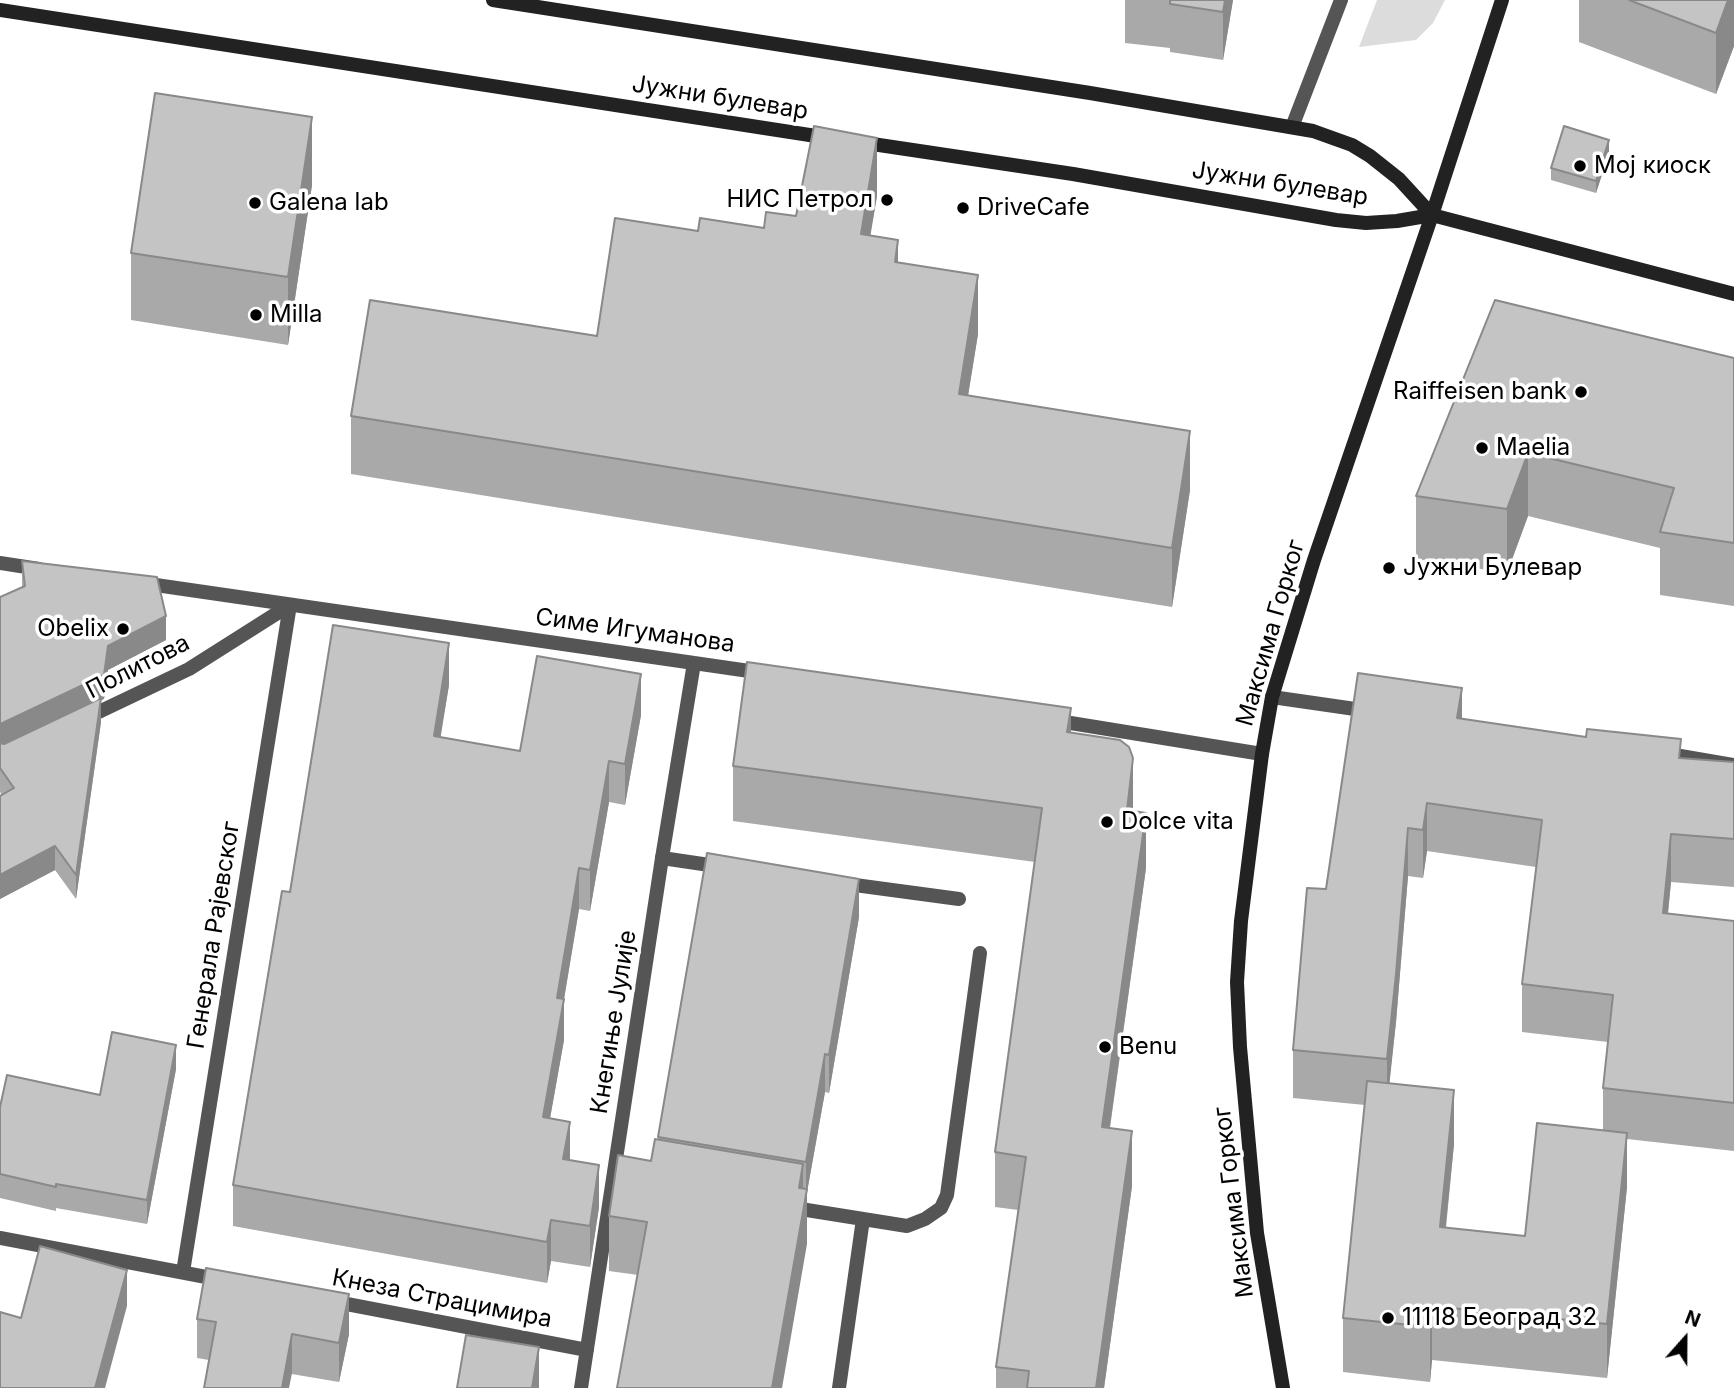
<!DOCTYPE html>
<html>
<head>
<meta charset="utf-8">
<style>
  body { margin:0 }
  #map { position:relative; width:1734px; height:1388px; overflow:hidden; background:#fff; font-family:Inter,sans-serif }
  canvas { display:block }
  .north { position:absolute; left:1650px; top:1304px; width:70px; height:70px; -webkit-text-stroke:5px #fff; paint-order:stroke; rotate:21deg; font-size:19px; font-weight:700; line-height:28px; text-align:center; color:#000 }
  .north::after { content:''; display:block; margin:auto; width:24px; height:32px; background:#000; clip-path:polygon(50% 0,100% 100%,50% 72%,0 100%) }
</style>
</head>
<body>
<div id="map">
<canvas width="1734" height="1388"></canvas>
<div class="north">N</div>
</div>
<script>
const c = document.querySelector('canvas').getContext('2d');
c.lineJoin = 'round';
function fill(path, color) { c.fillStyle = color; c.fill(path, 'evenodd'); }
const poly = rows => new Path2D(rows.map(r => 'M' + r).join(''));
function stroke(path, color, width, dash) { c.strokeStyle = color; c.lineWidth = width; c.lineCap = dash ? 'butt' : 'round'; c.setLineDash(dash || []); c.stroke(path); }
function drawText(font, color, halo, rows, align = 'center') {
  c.font = font + ' Inter,sans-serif'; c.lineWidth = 7; c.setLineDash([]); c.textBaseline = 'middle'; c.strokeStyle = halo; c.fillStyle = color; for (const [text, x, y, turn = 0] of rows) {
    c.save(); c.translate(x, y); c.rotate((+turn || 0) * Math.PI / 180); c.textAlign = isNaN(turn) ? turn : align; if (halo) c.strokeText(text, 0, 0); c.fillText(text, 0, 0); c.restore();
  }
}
const green = poly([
  [1377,0,1445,0,1433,23,1416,40,1359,47]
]);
const service = poly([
  [1292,127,1341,0],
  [662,858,723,867],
  [840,883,959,899],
  [788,1207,907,1226,925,1219,941,1208,947,1195,980,953],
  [839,1388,863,1219]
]);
const minor = poly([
  [0,563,39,569],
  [142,583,763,673],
  [1272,697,1369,711],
  [84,719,189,669,290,605],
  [1052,720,1262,754],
  [1663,753,1734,765],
  [0,1238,222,1280],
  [183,1272,290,605],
  [331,1301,587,1350],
  [581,1388,662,858,694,663]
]);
const secondary = poly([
  [493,0,1090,93,1313,131,1352,145,1370,156,1399,179,1432,215],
  [0,10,829,138],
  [859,142,1073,174,1336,220,1366,223,1397,221,1432,215,1734,294],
  [1283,1388,1257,1233,1240,1047,1237,982,1241,921,1262,754,1272,697,1314,560,1432,215,1502,0]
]);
const wall = poly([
  [1125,0,1233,0,1223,60,1170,52,1170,48,1125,43],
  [1579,0,1734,0,1734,46,1716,94,1579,42],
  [1609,153,1596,193,1551,180,1551,168],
  [312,185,288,345,131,320,131,253],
  [877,196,870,235,898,263,978,334,968,395,1190,490,1172,607,351,474,351,416,597,336,764,228,796,216],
  [1734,358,1734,606,1660,595,1660,548,1528,516,1507,573,1416,559,1416,496],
  [22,561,166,640,108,670,104,699,101,700,101,722,76,899,55,870,0,899,0,796,2,795,0,792,0,597,22,587],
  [449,685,440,737,520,751,641,715,625,805,609,802,590,911,579,909,564,999,564,1040,550,1118,570,1160,599,1207,590,1267,551,1261,547,1283,233,1226,233,1185,290,892],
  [1462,719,1681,758,1734,762,1734,887,1671,882,1668,914,1734,921,1734,1151,1627,1139,1627,1187,1607,1378,1432,1360,1430,1382,1343,1372,1343,1318,1365,1105,1293,1098,1293,1050,1326,889],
  [1427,851,1536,867,1522,984,1522,1032,1608,1042,1603,1088,1603,1130,1525,1236,1446,1228,1454,1144,1389,1083,1396,1022,1408,876,1423,878],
  [1071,732,1133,811,1146,868,1110,1128,1132,1186,1104,1388,996,1388,996,1367,1018,1210,995,1207,995,1152,1035,862,733,821,733,766],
  [859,917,829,1093,825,1092,807,1192,807,1244,638,1275,609,1271,609,1216,651,1161,658,1137],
  [176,1069,147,1224,56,1208,56,1211,0,1198,0,1107,100,1095],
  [197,1319,349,1334,339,1382,197,1358]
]);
const shadedWall = poly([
  [1225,0,1233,0,1223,60,1223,12],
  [1728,0,1734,0,1734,46,1716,94,1716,33],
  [312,117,312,185,288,345,288,277],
  [877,138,877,196,861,292,861,234],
  [1609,140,1609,153,1596,193,1596,181],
  [898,240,898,298,895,262],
  [978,275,978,334,959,452,959,394],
  [1190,431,1190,490,1172,607,1172,548],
  [1528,453,1528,516,1507,573,1507,509],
  [166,616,166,640,108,670,104,699,101,700,101,722,76,899,76,875,0,748,0,724,108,646],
  [449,643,449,685,434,778,434,736],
  [641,674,641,715,625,805,625,764],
  [1462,688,1462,736,1457,718],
  [1071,708,1071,763,1067,732],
  [1133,758,1133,813,1127,810],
  [609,761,609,802,590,911,590,870],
  [1427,803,1427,851,1423,878,1423,830],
  [1146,813,1146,868,1102,1182,1102,1127],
  [1408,828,1408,876,1396,1022,1387,1107,1387,1059],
  [1671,834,1671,882,1663,961,1663,913],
  [55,846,55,870,0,899,0,875],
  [579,868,579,909,564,999,564,1040,543,1158,543,1117,557,998],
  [859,879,859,917,829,1093,829,1055],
  [176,1045,176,1069,147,1224,147,1200],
  [825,1054,825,1092,807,1192,807,1244,782,1388,772,1388,799,1188,803,1164,803,1214,806,1196,806,1162],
  [1454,1090,1454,1144,1440,1282,1440,1227],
  [570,1122,570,1163,563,1159],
  [1132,1131,1132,1186,1104,1388,1096,1388],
  [1627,1133,1627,1187,1607,1378,1607,1324],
  [599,1165,599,1207,590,1267,590,1226],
  [551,1220,551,1261,547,1283,547,1242],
  [127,1270,127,1306,105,1388,95,1388],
  [349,1294,349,1334,339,1382,339,1343],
  [1432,1306,1432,1360,1430,1382,1430,1327],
  [292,1334,292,1373,289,1388,282,1388],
  [539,1347,539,1388,532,1388]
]);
const building = poly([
  [1170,0,1225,0,1223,12,1170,4,1170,0],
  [1629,0,1728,0,1716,33,1629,0],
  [155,93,312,117,288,277,131,253,155,93],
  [814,126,877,138,861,234,898,240,895,262,978,275,959,394,1190,431,1172,548,351,416,370,300,597,336,615,218,698,231,700,218,764,228,766,212,796,216,814,126],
  [1564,126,1609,140,1596,181,1551,168,1564,126],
  [1495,300,1734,358,1734,543,1660,532,1674,488,1528,453,1507,509,1416,496,1495,300],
  [22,561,157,577,166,616,108,646,104,675,0,724,0,597,25,586,22,561],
  [333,625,449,643,434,736,520,751,537,656,641,674,625,764,609,761,590,870,579,868,557,998,564,999,543,1117,570,1122,563,1159,599,1165,590,1226,551,1220,547,1242,233,1185,282,891,290,892,333,625],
  [747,662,1071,708,1067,732,1120,740,1129,747,1133,758,1127,810,1146,813,1102,1127,1132,1131,1096,1388,1027,1388,1029,1371,996,1367,1026,1157,995,1152,1042,808,733,766,747,662],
  [1358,673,1462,688,1457,718,1586,737,1587,729,1681,739,1679,758,1734,762,1734,839,1671,834,1663,913,1734,921,1734,1103,1603,1088,1613,995,1522,984,1542,820,1427,803,1423,830,1408,828,1396,974,1387,1059,1293,1050,1307,888,1326,889,1358,673],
  [101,698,76,875,55,846,0,875,0,796,14,788,0,768,0,743,4,744,101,698],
  [707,853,859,879,829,1055,825,1054,806,1162,658,1137,707,853],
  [112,1032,176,1045,147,1200,56,1184,56,1187,0,1174,0,1107,7,1075,100,1095,112,1032],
  [1367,1081,1454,1090,1440,1227,1525,1236,1537,1123,1627,1133,1607,1324,1432,1306,1430,1327,1343,1318,1367,1081],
  [655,1139,803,1164,799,1188,807,1189,772,1388,617,1388,647,1222,609,1216,618,1155,651,1161,655,1139],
  [40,1246,127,1270,95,1388,0,1388,0,1312,21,1318,40,1246],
  [206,1268,349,1294,339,1343,292,1334,282,1388,204,1388,216,1322,197,1319,206,1268],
  [466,1335,539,1347,532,1388,457,1388,466,1335]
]);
const markers = [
  [1580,166,7,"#000"],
  [887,200,7,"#000"],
  [255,203,7,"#000"],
  [963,208,7,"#000"],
  [256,315,7,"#000"],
  [1581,392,7,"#000"],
  [1482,448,7,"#000"],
  [1389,568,7,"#000"],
  [123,629,7,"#000"],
  [1107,822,7,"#000"],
  [1105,1047,7,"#000"],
  [1388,1318,7,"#000"]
];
const streetNames = [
  ["Јужни булевар",720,98,9],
  ["Јужни булевар",1280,184,9],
  ["Симе Игуманова",635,631,8],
  ["Максима Горког",1271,633,-74],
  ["Политова",138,667,-27],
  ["Генерала Рајевског",214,935,-81],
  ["Кнегиње Јулије",614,1022,-81],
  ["Максима Горког",1234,1202,-97],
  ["Кнеза Страцимира",442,1299,11]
];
const poiNames = [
  ["Мој киоск",1594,166],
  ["НИС Петрол",873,200,"right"],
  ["Galena lab",269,203],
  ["DriveCafe",977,208],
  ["Milla",270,315],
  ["Raiffeisen bank",1567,392,"right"],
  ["Maelia",1496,448],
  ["Јужни Булевар",1403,568],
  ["Obelix",109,629,"right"],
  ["Dolce vita",1121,822],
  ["Benu",1119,1047],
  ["11118 Београд 32",1402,1318]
];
fill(green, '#dcdcdc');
stroke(service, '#555', 14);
stroke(minor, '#555', 14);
stroke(secondary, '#222', 14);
fill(wall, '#a9a9a9');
fill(shadedWall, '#898989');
fill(building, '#c4c4c4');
stroke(building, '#898989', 2);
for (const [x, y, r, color] of markers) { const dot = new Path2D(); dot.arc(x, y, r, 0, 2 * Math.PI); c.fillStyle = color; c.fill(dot); stroke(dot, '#fff', 2.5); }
drawText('24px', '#000', '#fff', streetNames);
drawText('24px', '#000', '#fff', poiNames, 'left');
</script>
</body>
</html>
